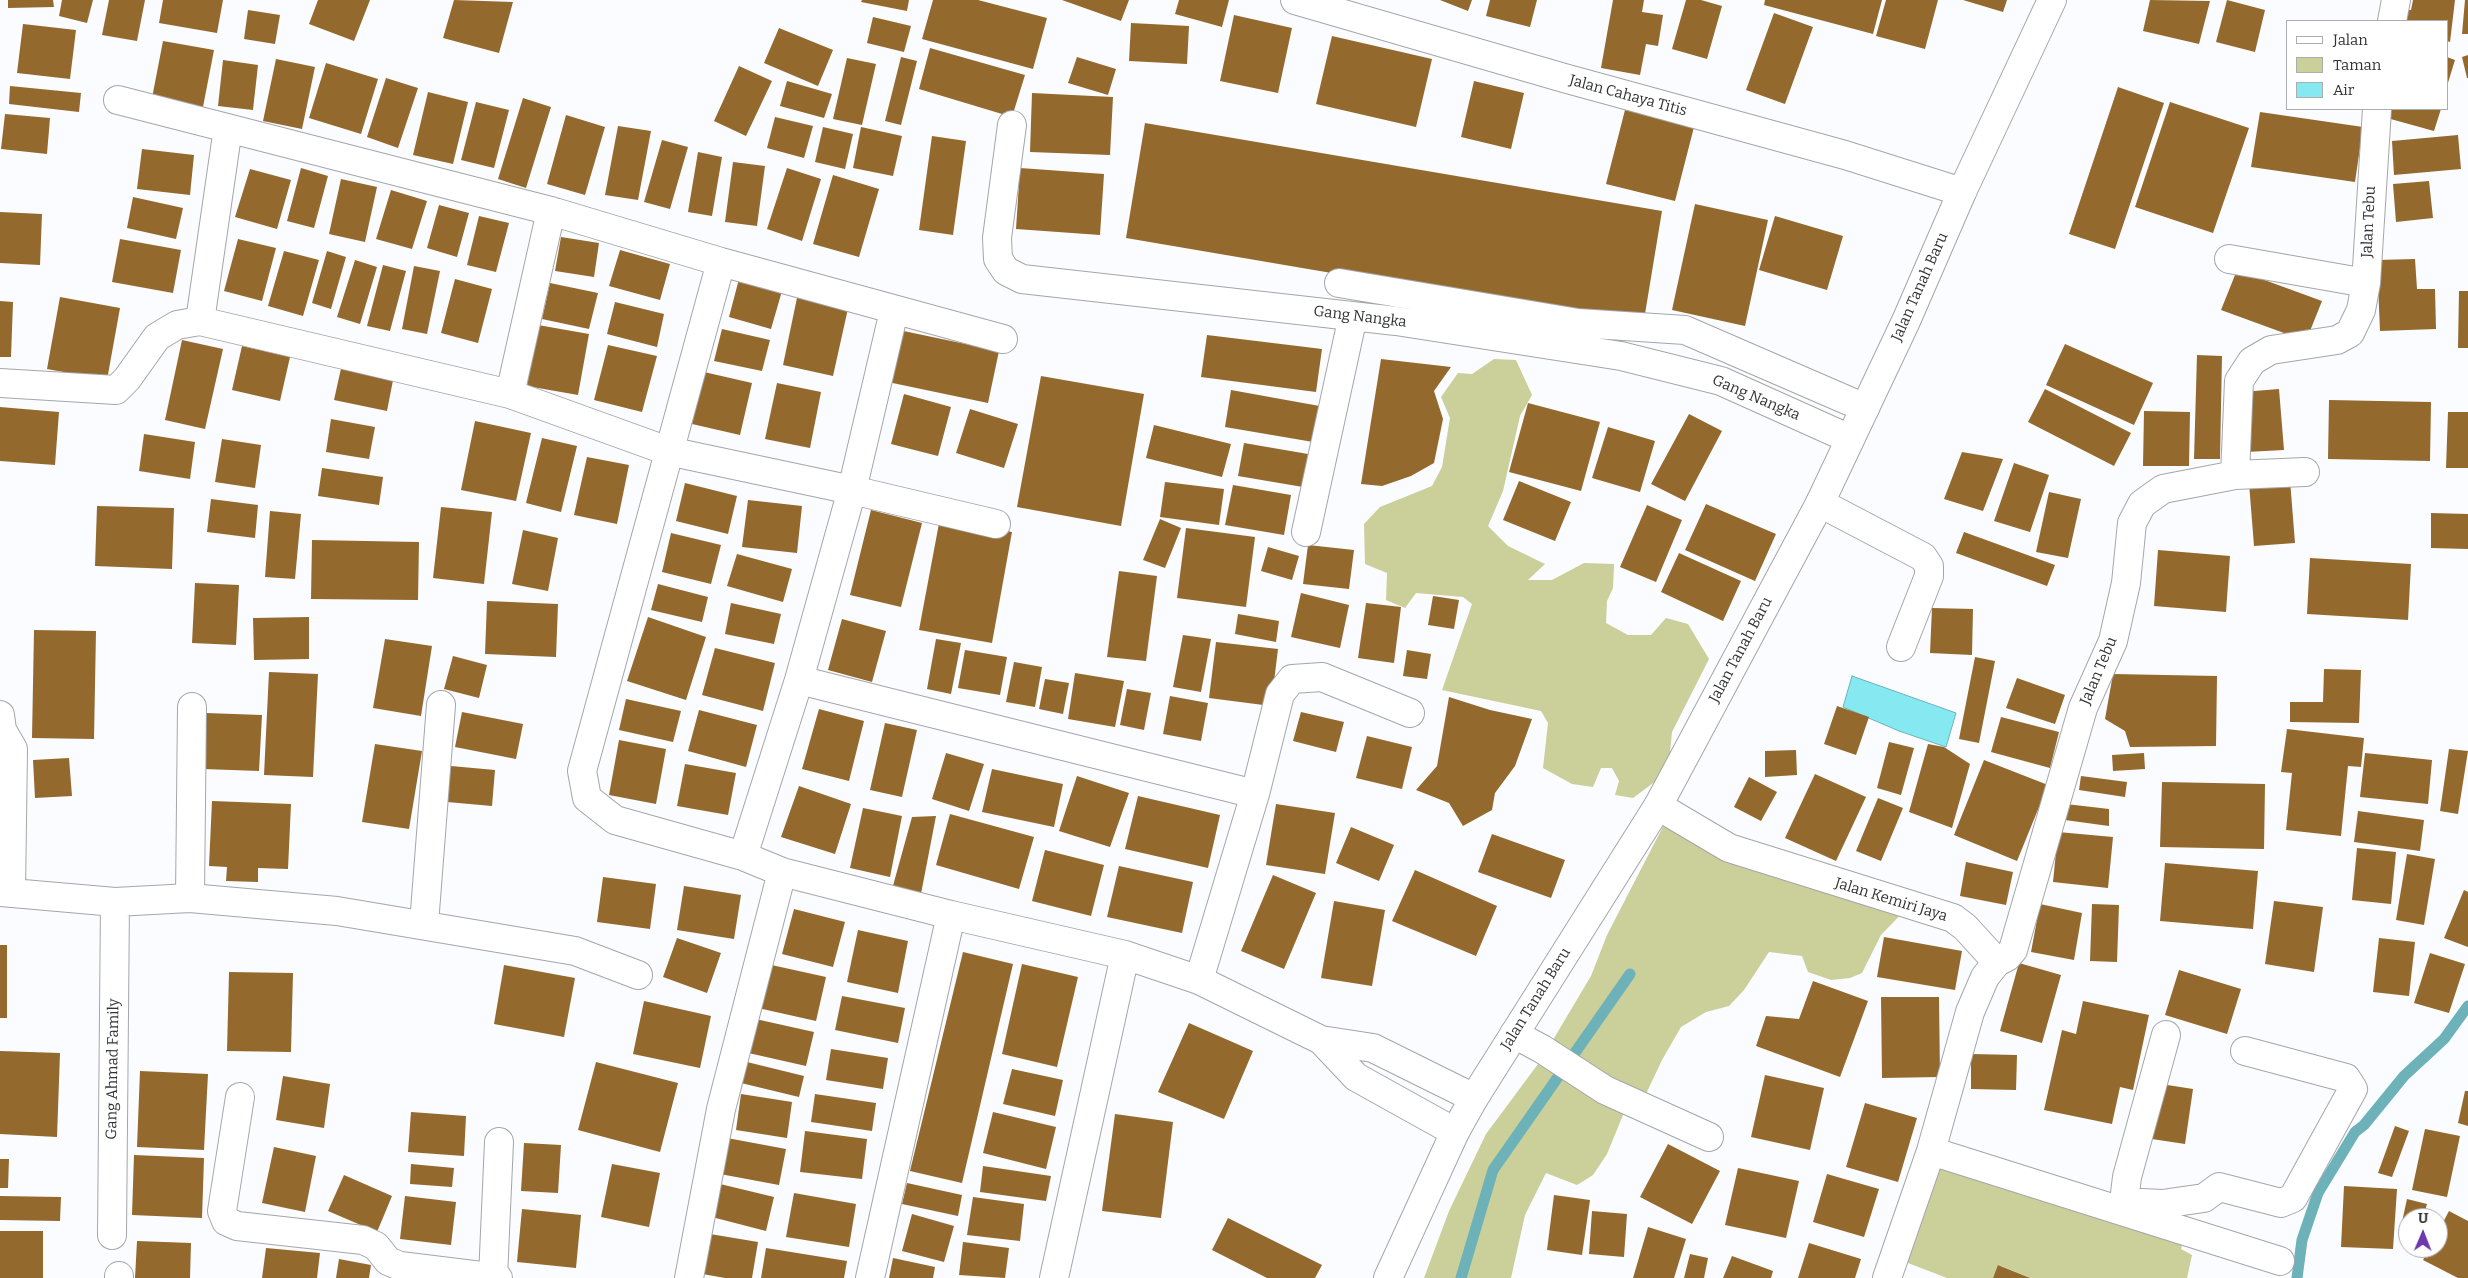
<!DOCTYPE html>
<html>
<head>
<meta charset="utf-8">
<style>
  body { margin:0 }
  #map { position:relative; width:2468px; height:1278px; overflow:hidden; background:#fafcff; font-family:Bitter,serif }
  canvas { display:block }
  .legend { position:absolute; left:2286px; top:20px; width:162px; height:90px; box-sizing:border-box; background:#fff; border:1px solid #adadae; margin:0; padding:6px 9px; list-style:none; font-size:15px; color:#323334 }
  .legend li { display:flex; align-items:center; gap:10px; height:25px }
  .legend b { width:25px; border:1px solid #adadae }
  .north { position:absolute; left:2398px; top:1208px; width:50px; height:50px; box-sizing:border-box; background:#fff; border:1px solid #adadae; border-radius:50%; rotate:1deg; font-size:14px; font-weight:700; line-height:20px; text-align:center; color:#323334 }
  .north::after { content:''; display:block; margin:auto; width:18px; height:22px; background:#6e38af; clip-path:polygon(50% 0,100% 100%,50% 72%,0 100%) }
</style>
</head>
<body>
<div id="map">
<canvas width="2468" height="1278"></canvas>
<ul class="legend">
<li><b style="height:6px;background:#fff"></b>Jalan</li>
<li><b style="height:14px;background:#cbcf99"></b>Taman</li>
<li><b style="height:14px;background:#86e9f1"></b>Air</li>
</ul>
<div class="north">U</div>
</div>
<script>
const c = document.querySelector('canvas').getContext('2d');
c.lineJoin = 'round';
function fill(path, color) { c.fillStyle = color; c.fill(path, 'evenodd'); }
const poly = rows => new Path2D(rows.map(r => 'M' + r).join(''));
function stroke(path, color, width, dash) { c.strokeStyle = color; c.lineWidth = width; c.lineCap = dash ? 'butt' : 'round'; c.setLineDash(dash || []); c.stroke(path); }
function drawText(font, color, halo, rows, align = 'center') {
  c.font = font + ' Bitter,serif'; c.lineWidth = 5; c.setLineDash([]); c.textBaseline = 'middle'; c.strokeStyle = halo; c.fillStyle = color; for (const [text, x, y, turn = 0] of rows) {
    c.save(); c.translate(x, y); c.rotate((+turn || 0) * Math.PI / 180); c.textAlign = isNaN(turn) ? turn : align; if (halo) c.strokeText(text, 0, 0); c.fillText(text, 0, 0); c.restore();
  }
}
const green = poly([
  [1494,359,1516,360,1532,395,1520,416,1503,491,1488,526,1508,546,1545,564,1528,580,1552,580,1584,563,1614,564,1613,588,1607,601,1606,623,1628,635,1651,635,1666,618,1688,624,1709,659,1672,732,1668,772,1633,798,1615,795,1619,781,1612,768,1601,768,1593,787,1572,784,1543,768,1548,723,1541,711,1442,690,1472,604,1463,597,1416,593,1405,608,1386,600,1387,573,1365,564,1364,524,1380,507,1432,486,1442,467,1450,418,1441,397,1458,373,1472,374],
  [1670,813,1910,905,1881,935,1862,973,1850,978,1831,980,1808,972,1802,956,1769,952,1744,990,1729,1006,1706,1012,1681,1027,1662,1060,1646,1094,1623,1115,1607,1154,1593,1175,1577,1185,1546,1173,1525,1215,1511,1278,1424,1278,1449,1211,1486,1134,1541,1060,1591,976,1607,935],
  [1931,1151,2187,1230,2181,1249,2192,1255,2187,1278,2030,1278,1999,1265,1993,1278,1947,1278,1895,1258]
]);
const water = poly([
  [1852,676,1956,713,1946,747,1899,731,1843,707,1852,676]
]);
const stream = poly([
  [1461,1278,1493,1170,1630,974],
  [2297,1278,2302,1240,2318,1193,2355,1132,2364,1125,2404,1076,2444,1039,2468,1006]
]);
const building = poly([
  [8,0,53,0,54,7,8,8],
  [62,0,93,0,87,23,59,16],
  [109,0,145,0,137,41,102,35],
  [163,0,223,0,217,33,159,23],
  [318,0,370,0,354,41,309,24],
  [454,0,513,2,499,53,443,38],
  [862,0,909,0,907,11,861,2],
  [933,0,978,0,1047,18,1033,69,922,39],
  [1062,0,1129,0,1121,21],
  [1179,0,1229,0,1222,27,1175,14],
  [1440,0,1472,0,1468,11],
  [1490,0,1537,0,1530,27,1486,16],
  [1613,0,1644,0,1642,12,1663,15,1658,46,1646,44,1640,75,1601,68],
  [1686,0,1701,0,1722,6,1707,59,1672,49],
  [1765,0,1882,0,1873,34,1764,5],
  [1886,0,1938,0,1925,49,1876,36],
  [1963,0,2007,0,2003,12],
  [2150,0,2210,1,2199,44,2143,31],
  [2227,0,2265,10,2255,52,2216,42],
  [2413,0,2455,0,2450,42,2447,41,2447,21,2396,21,2397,9,2411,10],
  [2465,0,2468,0,2468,34,2462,34],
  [248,10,280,15,275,44,244,39],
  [1774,13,1813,27,1785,104,1746,90],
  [1234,15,1292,28,1278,93,1220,81],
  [873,17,911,26,904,52,867,43],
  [1131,23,1189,26,1187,64,1129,61],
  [23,24,76,30,70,79,17,73],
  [779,28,833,50,818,86,764,63],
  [1332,36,1432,59,1416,127,1316,104],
  [163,41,214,50,203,107,152,98],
  [930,48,1025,75,1012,117,919,89],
  [2468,55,2468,78,2467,78,2462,57],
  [901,57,917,61,901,125,885,121],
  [1077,57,1116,69,1108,95,1068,83],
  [2447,57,2455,60,2447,86],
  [847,58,876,64,862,125,833,119],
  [276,59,315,67,302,129,263,121],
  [223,60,258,65,253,110,218,106],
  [326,63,378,79,361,134,309,118],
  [739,66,772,81,746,136,714,121],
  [386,78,418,88,398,148,367,137],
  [787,81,832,94,824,118,780,106],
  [1474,81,1524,93,1511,149,1461,137],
  [10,86,81,93,79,112,9,104],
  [2118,87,2164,103,2115,249,2069,234],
  [428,92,468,102,453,164,413,155],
  [1032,93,1113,97,1110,155,1030,152],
  [523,98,551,107,526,188,498,179],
  [476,102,509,110,494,168,461,160],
  [2170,102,2249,128,2213,233,2135,207],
  [2389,109,2441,109,2434,131,2387,118],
  [1625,110,1694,127,1675,201,1606,184],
  [2260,112,2363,127,2355,182,2251,167],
  [5,114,50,118,47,154,1,149],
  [566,115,605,127,585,195,547,184],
  [775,117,813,126,804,158,767,148],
  [1145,123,1662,211,1643,326,1126,238],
  [618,126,651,131,638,200,605,195],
  [823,127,853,134,845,169,815,162],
  [861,127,902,136,893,176,853,168],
  [2458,135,2461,169,2394,175,2392,141],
  [932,136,966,141,953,235,919,230],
  [662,140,688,147,670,209,644,202],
  [142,149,194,155,190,195,137,189],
  [698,152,722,157,712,216,688,212],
  [733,162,765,166,757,226,725,222],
  [301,168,328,176,314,228,287,221],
  [787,168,821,179,802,241,767,229],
  [1020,168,1104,174,1100,235,1016,229],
  [250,169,291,180,277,229,235,217],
  [833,175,879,189,859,257,813,244],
  [341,179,377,187,365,242,329,234],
  [2429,181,2433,218,2396,222,2393,184],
  [391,190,427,201,412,249,376,239],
  [133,197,183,208,176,239,127,228],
  [1695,204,1768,220,1745,326,1672,310],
  [439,205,469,213,457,257,427,248],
  [0,212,42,214,40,265,0,263],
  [479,216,509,223,496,272,467,265],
  [1775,216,1843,236,1827,290,1759,270],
  [561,237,599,243,594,277,555,271],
  [120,239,181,250,173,293,112,282],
  [238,239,276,248,262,301,224,291],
  [620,250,670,264,660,300,609,286],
  [284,251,319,260,303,316,268,306],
  [327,251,346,257,331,309,312,303],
  [2415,259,2417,289,2435,289,2436,329,2380,331,2377,260],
  [355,260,377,267,360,324,337,317],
  [383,265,406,271,390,331,367,326],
  [414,266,440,271,427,334,402,329],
  [2237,270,2322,301,2306,341,2221,310],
  [455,279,492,289,478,343,441,333],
  [739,279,782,291,771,329,729,317],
  [550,283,598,293,589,329,542,319],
  [2459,291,2468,291,2468,348,2458,348],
  [798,293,849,304,833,376,783,365],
  [60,297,120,308,107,380,47,369],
  [0,301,13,302,11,357,0,357],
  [615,302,664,314,657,347,607,334],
  [538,325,589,334,578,395,527,386],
  [722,329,770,340,762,371,714,361],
  [894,329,999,351,988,403,883,381],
  [1207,335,1322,349,1316,392,1201,377],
  [182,340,223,349,205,429,165,420],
  [2065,344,2153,383,2134,425,2046,385],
  [608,345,657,356,642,412,594,400],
  [242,346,290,357,280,401,232,390],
  [2197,355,2222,356,2220,459,2194,459],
  [1381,359,1451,367,1434,391,1443,419,1434,463,1411,476,1382,486,1361,484],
  [342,364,394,375,387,411,334,400],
  [704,372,752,383,740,435,692,424],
  [1041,376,1144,394,1121,526,1017,507],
  [777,383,821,392,810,448,765,439],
  [2045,389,2131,433,2114,466,2028,422],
  [2279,389,2284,450,2246,452,2242,392],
  [1231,390,1325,407,1319,443,1225,427],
  [904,394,951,407,938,456,891,444],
  [2329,400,2431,402,2430,461,2328,459],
  [1528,403,1600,422,1581,491,1509,472],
  [0,407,59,412,55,465,0,461],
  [970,409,1018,424,1004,468,956,453],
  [2144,411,2190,412,2189,466,2143,466],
  [2448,412,2468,412,2468,468,2446,468],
  [1689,414,1722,431,1685,501,1651,484],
  [331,419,375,427,369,459,326,452],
  [475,421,531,433,516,501,461,490],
  [1154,425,1231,444,1222,477,1146,458],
  [1608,427,1655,441,1640,492,1592,478],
  [144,434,195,442,190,479,139,471],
  [542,438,577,446,561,512,526,503],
  [222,439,261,445,255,488,215,482],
  [1244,443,1308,454,1303,487,1238,476],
  [1962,452,2003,459,1983,511,1944,499],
  [587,457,629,465,617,524,574,515],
  [2014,463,2049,475,2030,532,1994,521],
  [322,468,383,477,379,505,318,496],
  [2290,480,2295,543,2254,546,2249,483],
  [1519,481,1571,502,1555,541,1503,520],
  [1165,482,1224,489,1219,525,1160,517],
  [685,483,737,496,728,534,676,521],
  [1233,485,1291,495,1284,535,1225,525],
  [2049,492,2081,499,2068,558,2036,552],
  [211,499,258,505,255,538,207,532],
  [748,500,802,506,797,553,742,547],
  [1706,504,1776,534,1755,581,1685,550],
  [1647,505,1682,520,1656,582,1620,567],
  [97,506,174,508,172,569,95,566],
  [441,507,492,512,484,584,433,578],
  [871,510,922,523,901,607,850,595],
  [270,511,301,514,295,579,265,577],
  [2431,513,2468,514,2468,549,2431,548],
  [940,518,1012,532,992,643,919,630],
  [1160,519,1181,528,1165,568,1143,560],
  [1186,528,1255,537,1246,607,1177,598],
  [523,530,558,538,548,591,512,584],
  [1964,532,2055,565,2047,586,1956,553],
  [671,533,721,545,711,584,662,572],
  [312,540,419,542,418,600,311,599],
  [1308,545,1354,550,1349,589,1303,584],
  [1268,547,1299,556,1292,580,1261,571],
  [2158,550,2230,556,2226,612,2154,606],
  [1679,553,1741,581,1723,621,1661,592],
  [737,554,792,569,783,602,727,586],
  [2310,558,2411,564,2408,620,2307,614],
  [1119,571,1157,576,1146,661,1107,657],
  [195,583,239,585,236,645,192,643],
  [658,584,708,597,702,622,651,610],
  [1301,593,1349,605,1340,648,1291,637],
  [1433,596,1459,600,1454,629,1428,625],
  [487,601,558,604,556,657,485,654],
  [731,603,781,614,774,644,725,634],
  [1366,603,1401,607,1394,663,1358,658],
  [1932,608,1973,609,1972,655,1930,653],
  [1238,614,1279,621,1276,642,1235,634],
  [309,617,309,659,254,660,253,618],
  [648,617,706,637,686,700,627,681],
  [842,619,886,631,872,682,828,670],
  [34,630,96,631,94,739,32,738],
  [1183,635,1211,639,1201,692,1173,687],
  [385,639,432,646,421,716,373,708],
  [936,639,961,643,951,694,927,689],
  [1216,642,1278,649,1271,706,1209,698],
  [715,648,775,663,763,711,702,695],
  [965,650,1007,657,1000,695,958,688],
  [1407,650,1431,654,1427,679,1403,676],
  [453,656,487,665,479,698,444,689],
  [1975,657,1995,661,1979,743,1959,739],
  [1014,662,1042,667,1035,707,1006,702],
  [2324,669,2361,670,2359,723,2290,722,2290,702,2323,702],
  [269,672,318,674,313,777,264,775],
  [1075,673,1124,681,1115,727,1068,719],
  [2113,674,2217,676,2216,746,2130,747,2125,731,2105,719],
  [2017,678,2065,695,2055,724,2006,708],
  [1045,679,1069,683,1063,714,1039,709],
  [1127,689,1151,693,1144,730,1120,725],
  [1170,696,1208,703,1201,741,1163,734],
  [1449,697,1490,710,1532,719,1515,766,1495,793,1492,810,1463,826,1449,803,1416,790,1437,766],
  [626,699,681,711,673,742,619,730],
  [1837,706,1869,717,1856,755,1824,744],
  [819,709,864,721,849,781,802,769],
  [699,710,757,725,746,767,688,751],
  [462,712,523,724,516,759,455,747],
  [1301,712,1344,722,1336,752,1293,741],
  [206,713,262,715,259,771,203,769],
  [2001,717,2059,732,2050,768,1991,752],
  [885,723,917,730,902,797,870,790],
  [2287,729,2364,738,2361,767,2348,766,2341,836,2286,830,2292,773,2281,772],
  [1367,736,1412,747,1402,789,1356,778],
  [619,740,666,749,656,804,609,795],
  [1889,742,1914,748,1901,795,1877,788],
  [375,744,422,751,409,829,362,822],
  [1928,744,1944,747,1970,764,1952,828,1909,812],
  [2449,749,2468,751,2458,814,2440,811],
  [1796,750,1797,775,1765,777,1765,751],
  [946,753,984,764,969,811,932,799],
  [2144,753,2145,769,2113,771,2112,755],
  [2365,753,2432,760,2428,804,2360,797],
  [69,758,72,796,35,798,33,760],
  [1984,760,2048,785,2017,861,1954,835],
  [685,764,736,773,728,815,677,806],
  [451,766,495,770,492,806,447,802],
  [992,769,1063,784,1054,827,982,812],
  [1815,774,1866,797,1836,861,1785,838],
  [1077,776,1129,793,1110,847,1059,831],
  [2081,776,2127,782,2125,797,2079,790],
  [1749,777,1777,792,1761,821,1734,807],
  [2162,782,2265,784,2264,849,2160,847],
  [799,786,851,804,835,854,781,837],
  [1138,796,1220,815,1208,868,1125,849],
  [1878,798,1903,808,1881,861,1856,851],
  [212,801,291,804,288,869,258,868,258,882,226,881,227,867,209,866],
  [1276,804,1335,813,1325,874,1266,865],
  [2066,804,2109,809,2109,826,2065,820],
  [863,808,902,816,890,877,850,868],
  [2358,811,2424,820,2420,851,2354,842],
  [950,814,1034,837,1019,889,936,865],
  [936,816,920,899,891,893,912,817],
  [1351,827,1394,845,1379,881,1336,863],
  [2058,832,2113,837,2108,888,2053,882],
  [1492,834,1565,860,1551,898,1478,872],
  [2357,848,2396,852,2391,904,2352,900],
  [1045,850,1104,865,1091,916,1032,901],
  [2407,854,2435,859,2424,925,2396,920],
  [1966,862,2013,872,2006,905,1960,896],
  [2165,863,2258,871,2253,929,2160,921],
  [1119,866,1193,882,1182,933,1107,917],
  [1415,870,1497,906,1476,956,1392,921],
  [1273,875,1316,893,1284,969,1241,951],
  [603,877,656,884,650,929,597,922],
  [684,886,741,895,734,939,677,930],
  [2464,890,2468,892,2468,947,2444,938],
  [1334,901,1385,910,1372,986,1321,978],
  [2274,901,2323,907,2314,972,2265,964],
  [2040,904,2082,913,2074,960,2031,952],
  [2092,904,2119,905,2117,962,2090,961],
  [794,909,845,922,833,967,782,954],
  [858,930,908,941,898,993,847,982],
  [1884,937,1962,951,1955,990,1877,977],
  [677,938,721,953,707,993,663,977],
  [2379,938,2415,942,2409,996,2373,992],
  [0,945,7,945,7,1018,0,1018],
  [963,952,1013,964,962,1183,910,1171],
  [2430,953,2465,964,2449,1013,2414,1003],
  [2019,963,2061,975,2042,1043,2000,1031],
  [767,964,826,977,816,1021,758,1008],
  [1022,964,1078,977,1057,1067,1002,1054],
  [504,965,575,978,564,1037,494,1024],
  [2179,970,2241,989,2227,1034,2165,1015],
  [229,972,293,973,291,1052,227,1051],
  [1813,981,1868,1001,1840,1077,1756,1046,1766,1016,1799,1019],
  [842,996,905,1008,898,1043,835,1030],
  [1881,997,1939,997,1940,1077,1882,1078],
  [644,1001,711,1016,700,1068,633,1054],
  [2083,1001,2149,1015,2133,1090,2120,1087,2112,1124,2044,1110,2062,1030,2076,1034],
  [751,1018,814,1032,806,1066,744,1052],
  [1189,1023,1253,1051,1224,1119,1158,1092],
  [831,1049,888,1058,883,1089,826,1080],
  [0,1051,60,1053,57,1137,0,1134],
  [1971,1054,2017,1055,2016,1090,1971,1089],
  [596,1062,678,1083,660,1152,578,1130],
  [747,1062,804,1076,799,1097,741,1083],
  [1012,1069,1063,1080,1055,1116,1003,1104],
  [140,1071,208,1074,204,1150,137,1147],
  [1765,1075,1824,1088,1810,1150,1751,1137],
  [283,1076,330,1084,324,1128,276,1120],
  [2161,1084,2193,1089,2185,1144,2152,1139],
  [2465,1091,2468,1091,2468,1126,2458,1123],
  [741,1094,792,1102,787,1138,736,1130],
  [815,1094,876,1103,872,1131,811,1122],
  [1865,1103,1917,1118,1898,1182,1846,1167],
  [411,1112,466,1116,464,1156,408,1152],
  [993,1112,1056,1127,1046,1169,983,1153],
  [1115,1114,1173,1122,1161,1218,1102,1211],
  [2395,1126,2409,1131,2392,1177,2378,1173],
  [2425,1129,2460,1136,2447,1197,2412,1190],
  [805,1131,867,1139,862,1179,800,1172],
  [727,1138,786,1149,779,1185,720,1174],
  [524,1143,561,1145,558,1193,521,1191],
  [1668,1144,1720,1171,1692,1224,1640,1197],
  [274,1147,316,1156,305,1212,262,1203],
  [134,1155,204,1158,202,1218,132,1215],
  [0,1159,9,1159,8,1188,0,1188],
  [411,1164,454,1168,452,1187,410,1184],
  [612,1164,660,1173,649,1227,601,1217],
  [983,1166,1051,1176,1046,1201,980,1192],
  [1738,1168,1799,1181,1786,1238,1725,1225],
  [1827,1174,1879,1189,1864,1237,1813,1222],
  [344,1175,392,1196,377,1232,328,1211],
  [716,1183,774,1197,766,1231,708,1216],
  [907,1183,962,1195,958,1216,902,1204],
  [2344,1186,2397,1189,2393,1249,2341,1247],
  [794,1193,856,1204,849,1247,786,1237],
  [1554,1195,1590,1200,1582,1255,1547,1250],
  [0,1196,61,1197,60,1221,0,1220],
  [405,1196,456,1202,451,1245,400,1239],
  [973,1197,1024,1204,1020,1241,967,1235],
  [2407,1199,2427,1204,2423,1218,2408,1218,2408,1223,2402,1222],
  [522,1209,581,1215,576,1268,517,1262],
  [1592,1211,1627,1214,1624,1257,1589,1254],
  [2449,1211,2468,1221,2468,1278,2458,1278,2423,1260,2430,1248,2438,1248,2438,1232],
  [912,1214,954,1226,944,1262,902,1251],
  [1228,1218,1322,1265,1315,1278,1267,1278,1212,1250],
  [1648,1227,1686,1239,1674,1278,1633,1278],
  [0,1231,43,1231,43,1278,0,1278],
  [704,1233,758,1242,752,1278,725,1278,697,1273],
  [137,1241,191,1243,190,1278,135,1278],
  [963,1242,1009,1248,1005,1278,959,1275],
  [1809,1243,1861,1259,1855,1278,1798,1278],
  [266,1248,320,1253,317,1278,262,1278],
  [766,1248,847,1261,844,1278,761,1278],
  [1690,1254,1708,1258,1704,1278,1684,1278],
  [1732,1256,1773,1271,1771,1278,1723,1278],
  [893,1258,935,1267,933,1278,889,1278],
  [339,1259,371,1265,369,1278,336,1278],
  [1998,1265,2030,1278,1993,1278]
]);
const minor = poly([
  [1295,0,1564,78,1845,155,1962,192],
  [2392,21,2396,0],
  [118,100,551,211,721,262,1003,339],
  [1012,125,997,238,998,259,1006,271,1022,279,1396,321,1621,356,1721,381,1850,439],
  [2229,259,2366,283],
  [721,262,582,771,587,798,615,820,743,856,782,872,951,915,1125,955,1199,980,1321,1040,1373,1048,1474,1098],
  [1339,283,1578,323,1685,330,1865,408],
  [200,321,228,128],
  [0,383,116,390,127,379,157,337,177,325,200,321,510,394,668,451,852,490,996,524],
  [510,394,551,211],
  [2235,475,2239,381,2252,361,2271,350,2337,340,2350,333,2361,310,2366,283,2377,109],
  [1820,503,1923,557,1929,566,1929,576,1901,647],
  [1306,532,1353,316],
  [799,680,1255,794],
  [0,715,2,730,13,749,11,893],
  [1658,806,1729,848,1953,918,1965,927,1997,962],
  [743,856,799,680,852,490,894,311],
  [0,892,115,902,190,898,337,911,575,951,638,975],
  [190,898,192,707],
  [424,924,441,705],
  [1199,980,1255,794,1280,694,1292,679,1322,677,1410,713],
  [1514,1034,1542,1049,1605,1090,1709,1137],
  [1321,1040,1356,1077,1455,1132],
  [240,1097,222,1211,226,1221,237,1226,363,1240,376,1246,388,1261,400,1266,498,1278],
  [1931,1151,2280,1261],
  [2123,1210,2142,1203,2162,1204,2204,1198,2219,1187,2281,1203,2293,1198,2353,1089,2346,1078,2245,1051],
  [2123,1210,2127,1177,2166,1035],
  [112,1235,115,902],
  [493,1277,499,1142],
  [119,1278,119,1276],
  [689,1278,721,1109,782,872],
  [870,1278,951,915],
  [1054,1278,1125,955],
  [1887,1278,1931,1151,1970,1012,1985,977,1997,962,2007,957,2013,950,2083,708,2113,641,2126,583,2132,523,2142,504,2163,489,2235,475,2305,472]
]);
const major = poly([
  [1388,1278,1455,1132,1474,1098,1658,806,1820,503,1906,321,1962,192,2052,0]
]);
const streetNames = [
  ["Jalan Cahaya Titis",1628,96,15],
  ["Jalan Tebu",2369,222,-87],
  ["Jalan Tanah Baru",1920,287,-66],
  ["Gang Nangka",1360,317,7],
  ["Gang Nangka",1756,398,23],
  ["Jalan Tanah Baru",1741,650,-62],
  ["Jalan Tebu",2099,671,-67],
  ["Jalan Kemiri Jaya",1891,900,17],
  ["Jalan Tanah Baru",1536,999,-58],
  ["Gang Ahmad Family",113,1069,-89]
];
fill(green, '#cbcf99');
fill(water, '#86e9f1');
stroke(water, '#6db2b8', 1);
stroke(stream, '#6db2b8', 11);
fill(building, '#94692d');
stroke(minor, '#a4a6ab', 30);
stroke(major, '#a4a6ab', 30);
stroke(minor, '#fff', 28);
stroke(major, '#fff', 28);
drawText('15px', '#323334', '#fff', streetNames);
</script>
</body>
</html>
